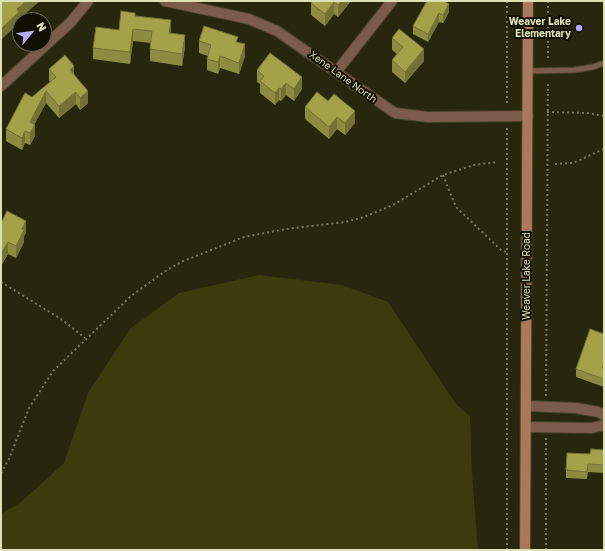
<!DOCTYPE html>
<html>
<head>
<meta charset="utf-8">
<style>
  body { margin:0 }
  #map { position:relative; width:605px; height:551px; overflow:hidden; background:#28270d; font-family:"Golos Text",sans-serif }
  canvas { display:block }
  .frame { position:absolute; inset:0; border:2px solid #dfdfb7; pointer-events:none }
  .north { position:absolute; left:12px; top:12px; width:40px; height:40px; box-sizing:border-box; background:#111000; border:1px solid #636349; border-radius:50%; rotate:61deg; font-size:11px; font-weight:700; line-height:16px; text-align:center; color:#dfdfb7 }
  .north::after { content:''; display:block; margin:auto; width:14px; height:18px; background:#b4acf9; clip-path:polygon(50% 0,100% 100%,50% 72%,0 100%) }
</style>
</head>
<body>
<div id="map">
<canvas width="605" height="551"></canvas>
<div class="frame"></div>
<div class="north">N</div>
</div>
<script>
const c = document.querySelector('canvas').getContext('2d');
c.lineJoin = 'round';
function fill(path, color) { c.fillStyle = color; c.fill(path, 'evenodd'); }
const poly = rows => new Path2D(rows.map(r => 'M' + r).join(''));
function stroke(path, color, width, dash) { c.strokeStyle = color; c.lineWidth = width; c.lineCap = dash ? 'butt' : 'round'; c.setLineDash(dash || []); c.stroke(path); }
function drawText(font, color, halo, rows, align = 'center') {
  c.font = font + ' "Golos Text",sans-serif'; c.lineWidth = 4; c.setLineDash([]); c.textBaseline = 'middle'; c.strokeStyle = halo; c.fillStyle = color; for (const [text, x, y, turn = 0] of rows) {
    c.save(); c.translate(x, y); c.rotate((+turn || 0) * Math.PI / 180); c.textAlign = isNaN(turn) ? turn : align; if (halo) c.strokeText(text, 0, 0); c.fillText(text, 0, 0); c.restore();
  }
}
const green = poly([
  [259,275,342,285,388,302,456,404,470,416,472,474,478,550,1,550,1,514,20,503,64,463,88,393,130,329,179,293]
]);
const path = poly([
  [507,1,507,106],
  [548,58,548,1],
  [547,112,587,113,604,116],
  [555,164,573,163,604,149],
  [443,175,456,207,502,251,508,252],
  [1,282,61,319,85,338],
  [546,396,548,84],
  [1,473,9,459,29,408,53,371,131,296,164,272,181,262,244,237,286,229,345,222,364,217,393,205,443,175,474,165,497,162],
  [507,550,507,127],
  [546,550,546,438]
]);
const service = poly([
  [528,71,575,70,593,67,604,63]
]);
const minor = poly([
  [165,1,249,19,277,31,395,113,428,117,528,116],
  [337,71,392,1],
  [1,86,71,22,88,1],
  [527,406,576,408,598,412,604,415],
  [527,427,592,428,604,425]
]);
const secondary = poly([
  [525,550,528,1]
]);
const wall = poly([
  [351,1,338,17,334,14,325,26,311,15,311,3],
  [427,1,449,12,443,23,439,22,428,42,413,34,413,26],
  [135,16,171,33,185,47,182,66,150,61,150,49,151,43,133,41,130,64,93,59,93,48,119,30],
  [392,38,424,61,405,83,392,72,392,60,397,54,392,50],
  [199,41,238,42,245,56,239,74,220,68,218,74,207,70,207,59,208,56,199,53],
  [49,69,74,74,88,103,80,110,76,104,59,118,46,103,34,124,35,136,30,145,25,143,22,150,6,141,6,129,32,97,50,82,49,80],
  [257,70,302,89,294,101,286,95,281,101,279,100,275,105,260,93,260,84,257,82],
  [317,92,355,123,345,135,337,129,329,139,305,119,305,107],
  [1,223,26,233,24,236,24,242,16,258,8,254,1,266],
  [604,334,604,387,576,377,576,369],
  [604,450,604,473,588,472,587,479,566,478,566,470,590,454]
]);
const shadedWall = poly([
  [27,1,40,1,19,19,19,23,1,40,1,29,17,9],
  [342,1,351,1,338,17,338,5],
  [334,2,334,14,325,26,325,14],
  [449,4,449,12,443,23,443,15],
  [439,13,439,22,428,42,428,34],
  [171,20,171,32,169,45,169,33],
  [133,29,133,41,130,64,130,52],
  [185,35,185,47,182,66,182,54],
  [245,44,245,56,239,74,239,63],
  [424,49,424,61,405,83,405,72],
  [220,56,220,68,218,74,218,62],
  [74,66,74,78,70,70],
  [302,77,302,89,294,101,294,89],
  [286,83,286,95,281,101,281,89],
  [279,88,279,100,275,105,275,93],
  [46,91,46,103,30,133,30,122],
  [88,91,88,103,80,110,80,98],
  [76,92,76,104,59,118,59,106],
  [355,111,355,123,345,135,345,123],
  [337,117,337,129,329,139,329,127],
  [35,125,35,136,30,145,30,133],
  [25,131,25,143,22,150,22,138],
  [26,221,26,233,24,236,24,242,16,258,16,246,22,229],
  [8,242,8,254,1,266,1,254]
]);
const building = poly([
  [2,1,27,1,17,9,19,12,1,29,1,2,2,1],
  [313,1,342,1,338,5,334,2,325,14,311,3,313,1],
  [427,1,444,1,449,4,443,15,439,13,428,34,413,26,427,1],
  [121,11,135,13,135,16,171,20,169,33,185,35,182,54,150,49,152,31,133,29,130,52,93,48,96,27,119,30,121,11],
  [204,26,238,37,236,42,245,44,239,63,220,56,218,62,207,59,211,45,199,41,204,26],
  [399,29,424,49,405,72,392,60,403,47,392,38,399,29],
  [270,53,302,77,294,89,286,83,281,89,279,88,275,93,260,81,264,76,257,70,270,53],
  [65,55,74,66,70,70,88,91,80,98,76,92,59,106,46,91,30,122,35,125,30,133,25,131,22,138,6,129,25,93,32,97,56,77,49,69,65,55],
  [317,92,328,101,334,94,355,111,345,123,337,117,329,127,305,107,317,92],
  [7,211,26,221,22,229,24,230,16,246,8,242,1,254,1,223,7,211],
  [590,329,604,334,604,363,602,368,604,368,604,379,576,369,590,329],
  [591,449,604,450,604,465,588,464,587,472,566,470,567,453,590,454,591,449]
]);
const markers = [
  [579,28,4,"#b4acf9"]
];
const poiNames = [
  ["Weaver Lake",571,22],
  ["Elementary",571,34]
];
const streetNames = [
  ["Xene Lane North",343,77,36],
  ["Weaver Lake Road",527,276,-90]
];
fill(green, '#3c3b0d');
stroke(service, '#454428', 7);
stroke(minor, '#454428', 12);
stroke(secondary, '#454428', 12);
stroke(path, '#797858', 2, [2, 3]);
stroke(service, '#7b5b4a', 5);
stroke(minor, '#7b5b4a', 10);
stroke(secondary, '#ac785d', 10);
fill(wall, '#8d8b3f');
fill(shadedWall, '#737133');
fill(building, '#a4a249');
stroke(building, '#737133', 1);
for (const [x, y, r, color] of markers) { const dot = new Path2D(); dot.arc(x, y, r, 0, 2 * Math.PI); c.fillStyle = color; c.fill(dot); stroke(dot, '#111000', 1.5); }
drawText('bold 10px', '#dfdfb7', '#111000', poiNames, 'right');
drawText('10px', '#dfdfb7', '#111000', streetNames);
</script>
</body>
</html>
